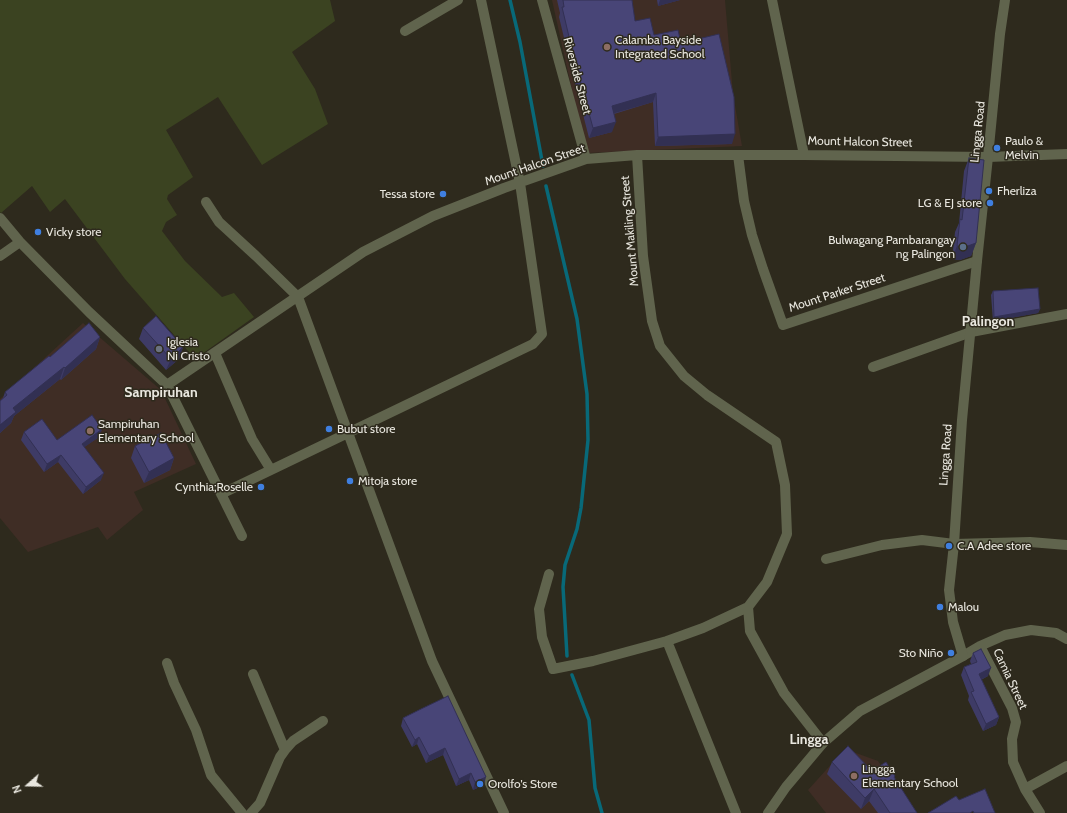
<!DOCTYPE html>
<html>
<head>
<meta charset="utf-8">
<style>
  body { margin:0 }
  #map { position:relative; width:1067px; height:813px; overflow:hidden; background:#2e2a1d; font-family:Cabin,sans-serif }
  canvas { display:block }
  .north { position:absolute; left:8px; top:765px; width:40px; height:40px; -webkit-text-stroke:3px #2e2a1d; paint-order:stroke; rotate:250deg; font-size:11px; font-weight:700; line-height:16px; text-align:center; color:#e9e7df }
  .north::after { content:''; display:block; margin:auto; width:14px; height:18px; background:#e9e7df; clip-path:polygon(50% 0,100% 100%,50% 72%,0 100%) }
</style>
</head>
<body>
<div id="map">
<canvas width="1067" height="813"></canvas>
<div class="north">N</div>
</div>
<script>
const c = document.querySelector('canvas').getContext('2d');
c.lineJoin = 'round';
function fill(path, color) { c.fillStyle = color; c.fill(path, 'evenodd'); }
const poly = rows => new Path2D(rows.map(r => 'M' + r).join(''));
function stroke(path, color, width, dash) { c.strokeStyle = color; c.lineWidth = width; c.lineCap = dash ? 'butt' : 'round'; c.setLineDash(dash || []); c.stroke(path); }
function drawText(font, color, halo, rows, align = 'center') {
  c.font = font + ' Cabin,sans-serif'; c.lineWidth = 3; c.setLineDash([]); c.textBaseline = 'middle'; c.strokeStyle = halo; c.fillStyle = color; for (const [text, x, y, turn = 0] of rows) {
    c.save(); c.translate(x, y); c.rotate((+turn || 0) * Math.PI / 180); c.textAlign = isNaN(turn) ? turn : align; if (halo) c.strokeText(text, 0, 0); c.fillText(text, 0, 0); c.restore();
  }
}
const education = poly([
  [552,0,725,0,733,94,742,146,586,153],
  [83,323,161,390,196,464,134,492,143,510,107,540,98,527,28,552,0,518,0,399],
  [845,749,878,761,913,813,826,813,808,790]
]);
const green = poly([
  [0,0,330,0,335,21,292,52,315,89,328,124,262,165,218,97,166,130,193,177,168,195,167,199,177,215,166,222,162,231,185,261,222,297,234,293,254,317,195,359,125,279,65,199,50,212,32,186,1,213,0,212]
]);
const stream = poly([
  [510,0,520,42,543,166],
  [546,186,577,319,587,394,588,440,581,508,577,529,565,565,563,587,567,656],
  [572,675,589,720,595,788,602,813]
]);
const minor = poly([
  [542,0,586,159],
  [772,0,804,155],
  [405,31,458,0],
  [637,155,643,256,652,321,660,346,684,376,707,395,776,442,785,485,787,534,767,582,748,607,750,631,784,693,823,743],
  [738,155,744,201,752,235,763,269,783,325,977,261],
  [206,202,219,222,256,256,298,297,432,661,504,813],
  [0,218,20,242,89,312,167,385,242,536],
  [0,256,20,242],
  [215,353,252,439,271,470],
  [873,367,971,332,1067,314],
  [167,385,363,252,433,216,504,188,586,159,637,155,804,155,988,157,1067,154],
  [221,494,533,344,542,334,520,183,481,0],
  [826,559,882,545,922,540,954,544,1030,542,1067,545],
  [549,574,539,609,542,637,553,669,593,661,667,641,703,628,748,607],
  [667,641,736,813],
  [980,646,1012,708,1016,722,1012,739,1013,762,1025,789,1040,813],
  [963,656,980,646,1005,635,1031,630,1056,633,1067,639],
  [167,663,174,683,196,730,211,775,242,813],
  [253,674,285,750],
  [1025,789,1067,766],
  [251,813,260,803,280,757,285,750,293,741,323,721]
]);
const tertiary = poly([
  [768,813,786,787,823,743,860,711,963,656,953,622,949,590,954,544,962,420,977,261,988,157,1000,34,1005,0]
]);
const wall = poly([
  [557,0,632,0,635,21,654,35,681,43,732,144,655,146,653,102,614,114,612,132,589,138,571,67,559,17,560,13],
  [657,0,680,0,658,6],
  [969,158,976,243,971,256,960,260,952,259,955,232,959,223,964,171],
  [993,291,1040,309,1038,313,993,321,991,295],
  [143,328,183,347,179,359,166,370,139,339],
  [100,337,96,349,61,380,60,379,14,416,11,423,0,433,0,401,3,398,5,392],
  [102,429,99,437,84,447,101,480,83,494,58,462,44,472,21,440,24,432,57,440],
  [135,446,174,458,170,470,144,483,131,458],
  [973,653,988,676,981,680,999,717,996,725,983,731,968,700,969,696,961,675,964,667,971,664,970,661],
  [423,708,484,785,473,790,469,780,456,786,443,755,426,763,417,744,412,747,401,726,403,718],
  [832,762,895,776,894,778,917,813,878,813,869,801,861,809,827,774]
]);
const shadedWall = poly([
  [660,0,680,0,658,6],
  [656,93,653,102,608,115,612,106],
  [616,122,612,132,589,138,593,128],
  [735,134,732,144,655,146,658,137],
  [976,243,971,256,960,260,952,259,957,246],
  [1040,309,1038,313,993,321,994,317],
  [100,337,96,349,61,380,65,368],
  [183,347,179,359,166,370,171,359],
  [64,367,60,379,14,416,11,423,0,433,0,425,13,408],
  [102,429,99,437,79,451,82,444],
  [61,455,58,462,44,472,47,464],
  [174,458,170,470,144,483,149,472],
  [104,473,101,480,83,494,86,487],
  [991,668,988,676,976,682,979,674],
  [999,717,996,725,983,731,986,724],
  [419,737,417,744,412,747,415,740],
  [445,748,443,755,426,763,429,756],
  [471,773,469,780,456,786,459,779],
  [486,777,484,785,473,790,475,782],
  [874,789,869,801,861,809,865,798]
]);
const building = poly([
  [563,0,632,0,635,21,650,18,654,35,678,30,681,43,719,34,734,97,735,134,658,137,656,93,612,106,616,122,593,128,574,58,562,7,564,7,563,0],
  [969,158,984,160,976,243,965,247,957,246,960,219,962,220,969,158],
  [1038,288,1040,309,994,317,993,291,1038,288],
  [156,316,183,347,171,359,143,328,156,316],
  [89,323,100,337,65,368,64,367,13,408,16,412,0,425,0,401,7,395,5,392,49,356,50,357,89,323],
  [92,415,102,429,82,444,104,473,86,487,61,455,47,464,24,432,42,419,57,440,92,415],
  [161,433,174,458,149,472,135,446,161,433],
  [981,649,991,668,979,674,999,717,986,724,971,692,974,691,964,667,977,662,973,653,981,649],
  [448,696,486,777,475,782,471,773,459,779,445,748,429,756,419,737,415,740,403,718,423,708,448,696],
  [848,746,872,771,886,762,895,776,894,777,917,813,890,813,874,789,865,798,832,762,848,746],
  [985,789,995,813,974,813,973,811,970,813,928,813,956,796,959,800,985,789]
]);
const markers = [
  [607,47,4,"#8d6e63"],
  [997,148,4,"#3f7fe0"],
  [989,191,4,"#3f7fe0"],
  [443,194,4,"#3f7fe0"],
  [990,203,4,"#3f7fe0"],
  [38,232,4,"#3f7fe0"],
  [963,247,4,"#5c6f8a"],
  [159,349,4,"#6b7280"],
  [329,429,4,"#3f7fe0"],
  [90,431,4,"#8d6e63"],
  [350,481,4,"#3f7fe0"],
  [261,487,4,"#3f7fe0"],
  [949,546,4,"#3f7fe0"],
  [940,607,4,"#3f7fe0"],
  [951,653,4,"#3f7fe0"],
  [854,776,4,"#8d6e63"],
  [480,784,4,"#3f7fe0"]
];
const poiNames = [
  ["Calamba Bayside",615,40],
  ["Integrated School",615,54],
  ["Paulo &",1005,141],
  ["Melvin",1005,155],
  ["Fherliza",997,191],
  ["Tessa store",435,194,"right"],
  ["LG & EJ store",982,203,"right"],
  ["Vicky store",46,232],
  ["Bulwagang Pambarangay",955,240,"right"],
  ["ng Palingon",955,254,"right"],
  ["Iglesia",167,342],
  ["Ni Cristo",167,356],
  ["Sampiruhan",98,424],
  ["Elementary School",98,438],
  ["Bubut store",337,429],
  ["Mitoja store",358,481],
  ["Cynthia;Roselle",253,487,"right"],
  ["C.A Adee store",957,546],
  ["Malou",948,607],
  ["Sto Niño",943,653,"right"],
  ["Lingga",862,769],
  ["Elementary School",862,783],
  ["Orolfo's Store",488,784]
];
const streetNames = [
  ["Riverside Street",577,76,75],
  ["Lingga Road",978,132,-84],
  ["Mount Halcon Street",860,142,1],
  ["Mount Halcon Street",535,165,-19],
  ["Mount Makiling Street",630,231,-95],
  ["Mount Parker Street",837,293,-18],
  ["Lingga Road",946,455,-86],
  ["Camia Street",1010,679,65]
];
const quarterNames = [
  ["Palingon",988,322],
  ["Sampiruhan",161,393],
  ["Lingga",809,740]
];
fill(education, '#3f2d25');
fill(green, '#3b4321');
stroke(stream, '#086979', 3.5);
stroke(minor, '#60644d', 10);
stroke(tertiary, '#60644d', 10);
fill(wall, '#3e3b66');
fill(shadedWall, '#323053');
fill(building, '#484577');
stroke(building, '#323053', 1);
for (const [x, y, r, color] of markers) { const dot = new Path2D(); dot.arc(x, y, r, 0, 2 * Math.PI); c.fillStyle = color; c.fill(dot); stroke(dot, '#2e2a1d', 1.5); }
drawText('12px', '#e9e7df', '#2e2a1d', poiNames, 'left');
drawText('12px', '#e9e7df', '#2e2a1d', streetNames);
drawText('bold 14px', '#e9e7df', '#2e2a1d', quarterNames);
</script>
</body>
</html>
